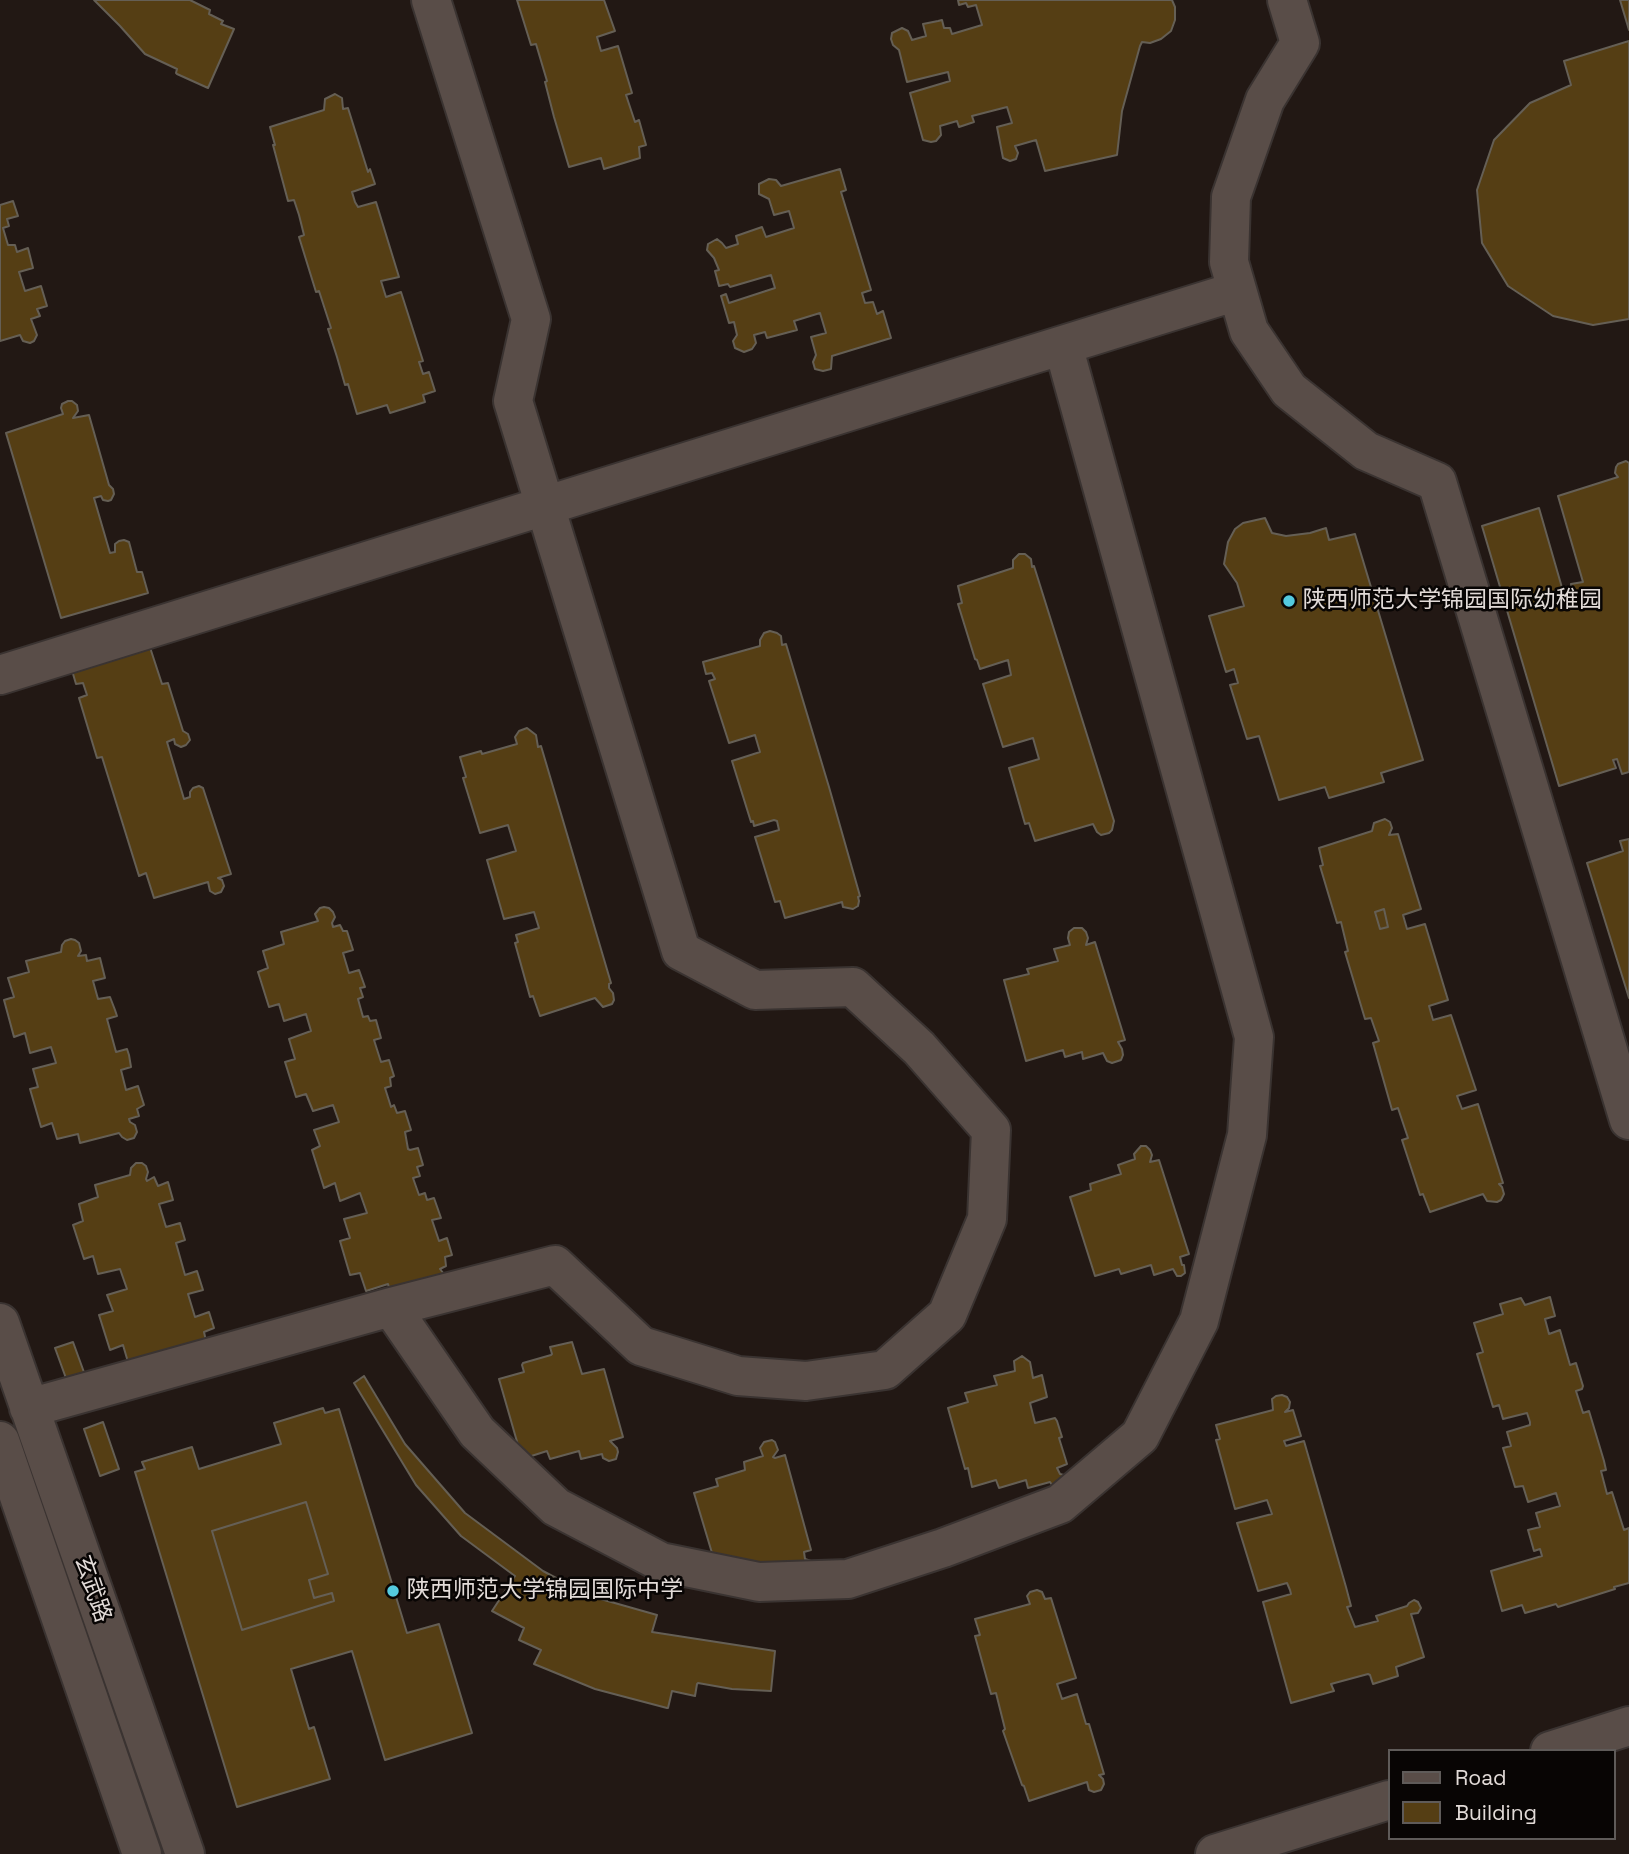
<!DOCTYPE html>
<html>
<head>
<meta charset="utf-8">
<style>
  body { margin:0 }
  #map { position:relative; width:1629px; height:1854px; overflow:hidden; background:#221814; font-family:"Space Grotesk",sans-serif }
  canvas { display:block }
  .legend { position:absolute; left:1388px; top:1749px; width:228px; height:91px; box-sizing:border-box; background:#080504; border:2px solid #5f5b59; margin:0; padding:9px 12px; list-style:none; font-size:21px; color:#e2dbd8 }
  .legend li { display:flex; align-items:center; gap:14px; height:35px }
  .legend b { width:35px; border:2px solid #5f5b59 }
</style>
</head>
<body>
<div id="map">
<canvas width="1629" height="1854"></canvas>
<ul class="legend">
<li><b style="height:9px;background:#594d48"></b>Road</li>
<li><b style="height:19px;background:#553e14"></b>Building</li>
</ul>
</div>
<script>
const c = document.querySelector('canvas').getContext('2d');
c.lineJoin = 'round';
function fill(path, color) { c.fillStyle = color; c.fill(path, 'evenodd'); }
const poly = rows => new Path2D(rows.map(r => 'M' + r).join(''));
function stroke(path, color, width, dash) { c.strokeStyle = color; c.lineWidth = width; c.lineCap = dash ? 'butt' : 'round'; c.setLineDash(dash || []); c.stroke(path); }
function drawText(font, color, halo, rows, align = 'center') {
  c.font = font + ' "Space Grotesk","Noto Sans SC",sans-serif'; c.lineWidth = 5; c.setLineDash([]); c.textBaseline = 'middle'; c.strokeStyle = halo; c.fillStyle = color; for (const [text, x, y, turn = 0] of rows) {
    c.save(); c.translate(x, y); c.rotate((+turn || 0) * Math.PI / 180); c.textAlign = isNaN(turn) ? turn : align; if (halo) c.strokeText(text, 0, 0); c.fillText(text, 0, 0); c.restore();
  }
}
const building = poly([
  [94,0,190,0,210,10,209,14,223,21,221,24,234,29,208,88,177,74,176,73,177,69,145,54,120,26,94,0],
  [517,0,604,0,615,31,597,37,601,51,618,46,632,93,626,95,635,122,639,120,646,145,639,147,640,158,604,169,601,158,569,167,554,117,545,82,547,81,536,44,531,45,517,0],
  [958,0,1172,0,1175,7,1175,20,1171,31,1161,39,1150,43,1142,42,1140,46,1122,111,1117,155,1045,171,1036,140,1015,146,1018,153,1016,159,1010,161,1003,158,997,127,1012,123,1007,107,972,116,974,122,959,127,957,121,940,126,941,135,936,141,931,142,923,140,910,93,950,81,948,72,907,82,899,50,893,45,891,39,892,33,902,28,908,31,912,40,926,36,923,24,938,21,942,20,944,28,950,28,952,34,982,25,976,5,968,7,966,3,959,5,958,0],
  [1620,0,1629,0,1629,30,1620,0],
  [1629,41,1629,319,1593,325,1553,316,1508,286,1482,243,1477,190,1494,140,1530,103,1571,85,1564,61,1629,41],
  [335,94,342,98,343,109,348,108,368,172,370,169,375,184,352,192,355,202,358,207,376,202,399,277,381,281,386,297,401,292,423,361,419,362,423,374,429,372,435,391,423,395,425,402,390,413,387,405,357,414,348,384,345,385,337,357,328,329,331,328,319,291,316,292,299,237,304,235,299,215,294,200,288,201,273,145,275,145,270,127,324,110,325,99,335,94],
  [840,169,846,190,841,192,871,290,862,293,865,303,873,302,877,314,883,311,891,338,832,356,831,369,823,371,815,369,813,362,816,355,811,337,826,333,820,313,794,321,797,330,767,338,765,332,754,335,756,343,752,349,744,352,735,348,733,341,737,335,734,322,729,323,721,296,726,294,729,303,775,288,771,275,730,287,728,284,719,286,715,271,719,270,714,258,707,250,708,244,717,239,722,243,726,248,738,244,736,236,762,227,766,237,794,228,789,211,774,215,769,199,759,194,759,184,769,179,776,180,781,186,840,169],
  [13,201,18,216,7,219,9,226,3,228,8,245,15,245,17,252,28,248,33,268,19,272,25,291,41,286,47,306,37,309,40,316,31,319,37,335,34,341,30,343,23,341,20,335,0,341,0,205,13,201],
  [68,401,72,401,77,405,78,411,73,418,89,415,109,485,113,489,114,494,111,500,108,501,103,500,101,496,94,498,110,553,115,552,115,544,119,541,124,540,129,542,137,572,142,572,148,593,61,618,6,433,63,414,61,408,62,404,68,401],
  [1626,461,1629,463,1629,772,1622,774,1617,759,1613,760,1616,768,1559,786,1482,526,1539,508,1567,605,1575,602,1571,584,1583,582,1558,496,1618,477,1615,473,1616,467,1618,464,1626,461],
  [1265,518,1272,533,1286,536,1310,533,1326,528,1329,540,1355,534,1423,760,1381,773,1384,782,1329,798,1325,787,1279,800,1259,736,1247,739,1230,685,1238,683,1234,669,1226,672,1209,616,1244,606,1237,583,1224,564,1228,542,1235,529,1243,523,1265,518],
  [1019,554,1025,554,1031,559,1032,567,1034,566,1114,821,1112,830,1109,833,1101,835,1097,832,1093,824,1035,841,1029,823,1025,824,1009,768,1039,759,1033,738,1003,747,983,684,1011,675,1008,660,980,669,977,660,975,659,958,604,962,603,958,586,1013,568,1013,560,1019,554],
  [142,623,162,684,168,683,183,731,188,734,190,740,186,745,181,747,175,744,174,739,167,742,184,799,190,797,190,792,193,788,199,786,203,788,231,874,218,878,222,880,224,886,221,892,215,894,210,891,208,882,154,898,146,873,139,876,102,757,97,758,79,698,87,695,83,683,76,684,66,650,142,623],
  [770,631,777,633,781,636,782,645,786,644,829,787,860,896,858,897,859,901,858,906,853,909,843,907,842,902,785,918,780,901,775,902,755,837,779,830,777,821,774,820,754,826,753,821,751,822,732,761,760,752,755,735,729,743,709,681,715,679,712,673,706,674,703,662,760,646,760,640,764,633,770,631],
  [527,728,536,735,538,747,541,746,611,983,609,984,609,988,613,993,614,1000,612,1004,603,1007,595,998,540,1016,533,996,530,997,515,943,518,942,516,935,539,928,534,912,504,919,487,860,516,851,508,825,480,833,463,778,466,777,460,757,481,751,482,754,517,744,515,737,519,731,527,728],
  [1385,819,1390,822,1392,828,1389,835,1398,834,1421,909,1403,915,1407,929,1425,924,1448,1000,1429,1006,1433,1020,1451,1015,1476,1090,1457,1096,1462,1109,1478,1104,1503,1183,1499,1184,1502,1187,1504,1194,1501,1200,1497,1202,1487,1201,1483,1194,1430,1212,1423,1194,1420,1195,1402,1140,1408,1138,1398,1108,1392,1110,1373,1043,1379,1041,1371,1018,1365,1019,1345,952,1348,951,1341,922,1337,923,1320,866,1323,865,1319,848,1372,831,1374,823,1385,819],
  [1384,909,1388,927,1380,929,1375,912,1384,909],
  [1629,839,1629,998,1587,863,1623,851,1620,841,1629,839],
  [324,907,329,908,333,912,335,917,332,923,333,927,340,925,343,931,347,931,353,950,343,953,349,973,359,970,365,987,360,988,363,997,358,999,363,1017,368,1016,370,1021,376,1020,381,1038,374,1040,381,1062,389,1060,394,1076,390,1078,391,1086,385,1088,391,1107,394,1105,397,1113,405,1111,411,1130,405,1132,408,1149,410,1150,418,1148,423,1165,417,1167,420,1176,413,1178,419,1195,425,1193,427,1200,434,1198,441,1218,432,1220,439,1241,447,1238,452,1255,445,1257,446,1266,440,1269,444,1274,391,1294,388,1284,366,1291,360,1273,350,1275,340,1241,350,1238,344,1219,367,1213,360,1193,340,1201,335,1183,324,1188,312,1150,320,1146,314,1130,339,1122,333,1105,313,1111,306,1094,296,1097,285,1062,295,1059,289,1039,311,1031,306,1014,284,1021,279,1004,269,1007,258,972,268,968,263,951,284,944,281,932,318,921,315,914,320,908,324,907],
  [1384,909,1388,927,1380,929,1375,912,1384,909],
  [1074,928,1082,928,1086,932,1088,938,1086,945,1095,942,1125,1040,1118,1042,1122,1049,1123,1055,1121,1060,1112,1063,1107,1061,1103,1053,1083,1059,1082,1052,1065,1057,1063,1050,1026,1061,1004,980,1029,974,1027,969,1058,961,1054,949,1070,945,1068,938,1069,932,1074,928],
  [71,939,75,940,79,943,81,951,78,956,86,955,87,961,100,958,105,978,93,981,98,999,110,997,115,1010,117,1016,107,1019,116,1052,127,1049,129,1055,131,1067,121,1070,126,1090,138,1086,144,1105,137,1109,139,1116,129,1119,130,1122,135,1125,137,1132,134,1138,127,1140,122,1137,119,1133,80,1143,78,1134,57,1139,52,1123,41,1127,30,1089,38,1087,33,1069,56,1063,51,1047,30,1053,25,1033,14,1037,4,1000,14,997,8,978,29,972,26,961,61,952,62,945,65,941,71,939],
  [1141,1146,1146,1146,1150,1150,1152,1155,1150,1162,1159,1160,1189,1254,1180,1257,1182,1265,1184,1265,1185,1273,1181,1276,1177,1276,1173,1269,1154,1275,1151,1265,1121,1274,1119,1269,1095,1276,1070,1197,1091,1190,1090,1184,1121,1174,1118,1165,1135,1159,1134,1154,1141,1146],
  [136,1163,142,1163,146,1166,148,1172,146,1179,147,1181,154,1177,158,1186,168,1182,173,1200,159,1204,166,1227,180,1223,185,1240,176,1243,185,1275,197,1271,203,1290,188,1294,195,1317,209,1312,214,1328,204,1332,206,1341,128,1362,123,1345,110,1350,99,1315,113,1311,107,1295,127,1289,120,1269,98,1274,93,1256,84,1259,73,1225,83,1221,79,1204,98,1197,95,1185,130,1175,131,1168,136,1163],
  [1550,1297,1555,1316,1545,1319,1549,1334,1560,1330,1570,1365,1576,1363,1583,1386,1582,1389,1576,1391,1583,1413,1589,1411,1604,1461,1606,1470,1601,1471,1607,1494,1612,1492,1624,1530,1629,1528,1629,1583,1614,1587,1615,1589,1558,1607,1556,1604,1525,1613,1522,1605,1502,1611,1491,1571,1542,1556,1540,1549,1534,1551,1528,1530,1540,1527,1536,1513,1560,1506,1556,1493,1528,1502,1523,1486,1515,1487,1503,1448,1511,1446,1507,1432,1530,1425,1530,1422,1527,1413,1503,1419,1499,1405,1493,1407,1477,1354,1483,1352,1474,1323,1503,1314,1500,1304,1521,1298,1525,1305,1550,1297],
  [73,1342,93,1397,75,1403,55,1348,73,1342],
  [572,1342,582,1374,604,1369,623,1437,610,1441,617,1448,618,1452,616,1459,609,1461,603,1458,602,1454,581,1459,579,1451,550,1459,547,1451,522,1459,499,1379,524,1372,522,1365,523,1363,551,1355,552,1354,550,1347,572,1342],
  [1022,1356,1030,1362,1033,1378,1042,1375,1047,1397,1030,1403,1035,1423,1055,1418,1057,1421,1062,1437,1059,1438,1067,1464,1057,1468,1060,1474,1064,1475,1067,1482,1054,1488,1050,1482,1028,1488,1026,1480,999,1488,996,1480,972,1487,968,1468,965,1469,948,1408,968,1402,965,1393,997,1385,994,1376,1015,1371,1014,1361,1022,1356],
  [364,1376,405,1444,465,1513,543,1571,590,1596,657,1615,652,1632,775,1651,771,1691,732,1689,698,1683,697,1684,695,1696,672,1691,668,1708,667,1708,595,1689,534,1664,541,1650,519,1640,524,1628,492,1611,515,1576,461,1536,416,1485,354,1383,364,1376],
  [1282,1395,1287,1397,1290,1402,1289,1408,1285,1412,1293,1410,1301,1436,1284,1441,1286,1446,1304,1441,1346,1587,1351,1606,1347,1607,1355,1627,1378,1621,1376,1616,1407,1606,1409,1603,1414,1600,1418,1602,1421,1608,1418,1613,1411,1614,1424,1657,1396,1667,1398,1676,1373,1684,1370,1675,1368,1674,1331,1684,1334,1691,1291,1703,1263,1602,1291,1594,1290,1590,1287,1583,1258,1591,1237,1523,1272,1514,1267,1500,1235,1509,1216,1440,1220,1439,1216,1425,1273,1410,1272,1399,1276,1396,1282,1395],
  [323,1408,325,1413,339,1409,407,1633,439,1624,472,1733,385,1760,352,1651,291,1669,309,1729,314,1727,330,1779,237,1807,135,1472,145,1469,142,1462,192,1447,199,1469,281,1444,274,1423,323,1408],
  [306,1502,328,1574,309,1580,314,1598,332,1593,334,1601,242,1630,212,1531,306,1502],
  [103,1422,119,1469,100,1476,84,1429,103,1422],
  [772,1440,775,1442,778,1450,773,1457,775,1458,785,1455,811,1550,804,1552,805,1559,811,1561,718,1573,694,1493,718,1486,716,1479,745,1470,744,1462,763,1456,760,1448,764,1442,772,1440],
  [306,1502,328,1574,309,1580,314,1598,332,1593,334,1601,242,1630,212,1531,306,1502],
  [1037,1590,1042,1592,1045,1599,1051,1598,1076,1678,1057,1684,1062,1699,1077,1694,1086,1724,1089,1724,1104,1774,1099,1775,1103,1779,1104,1784,1101,1790,1094,1792,1089,1790,1087,1782,1029,1801,1024,1786,1022,1785,1003,1731,1005,1729,996,1693,991,1694,975,1636,980,1635,975,1619,1030,1604,1027,1596,1030,1592,1037,1590]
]);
const minor = poly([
  [1287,0,1300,43,1265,100,1231,197,1229,262,1249,331,1289,390,1366,451,1437,482,1629,1120],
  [0,675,1237,291],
  [391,1307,477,1432,556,1507,661,1562,759,1582,848,1579,943,1548,1060,1504,1140,1436,1199,1321,1247,1135,1254,1037,1063,345],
  [0,1323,185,1854],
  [29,1408,391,1307,555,1265,641,1346,738,1376,806,1381,885,1370,947,1315,987,1219,991,1130,919,1048,853,987,755,990,681,951,513,401,531,319,431,0],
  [0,1441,142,1854],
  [1550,1751,1629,1726],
  [1215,1854,1389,1800]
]);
const markers = [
  [1289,601,7,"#54cade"],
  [393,1591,7,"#54cade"]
];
const poiNames = [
  ["陕西师范大学锦园国际幼稚园",1303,601],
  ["陕西师范大学锦园国际中学",407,1591]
];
const streetNames = [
  ["玄武路",92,1589,71]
];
fill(building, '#553e14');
stroke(building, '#655f55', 2);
stroke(minor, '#3a3331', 42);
stroke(minor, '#594d48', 38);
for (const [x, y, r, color] of markers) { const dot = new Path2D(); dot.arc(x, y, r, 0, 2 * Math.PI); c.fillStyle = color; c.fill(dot); stroke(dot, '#080504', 2.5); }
drawText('23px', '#e2dbd8', '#080504', poiNames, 'left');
drawText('23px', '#e2dbd8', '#080504', streetNames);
</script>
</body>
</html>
